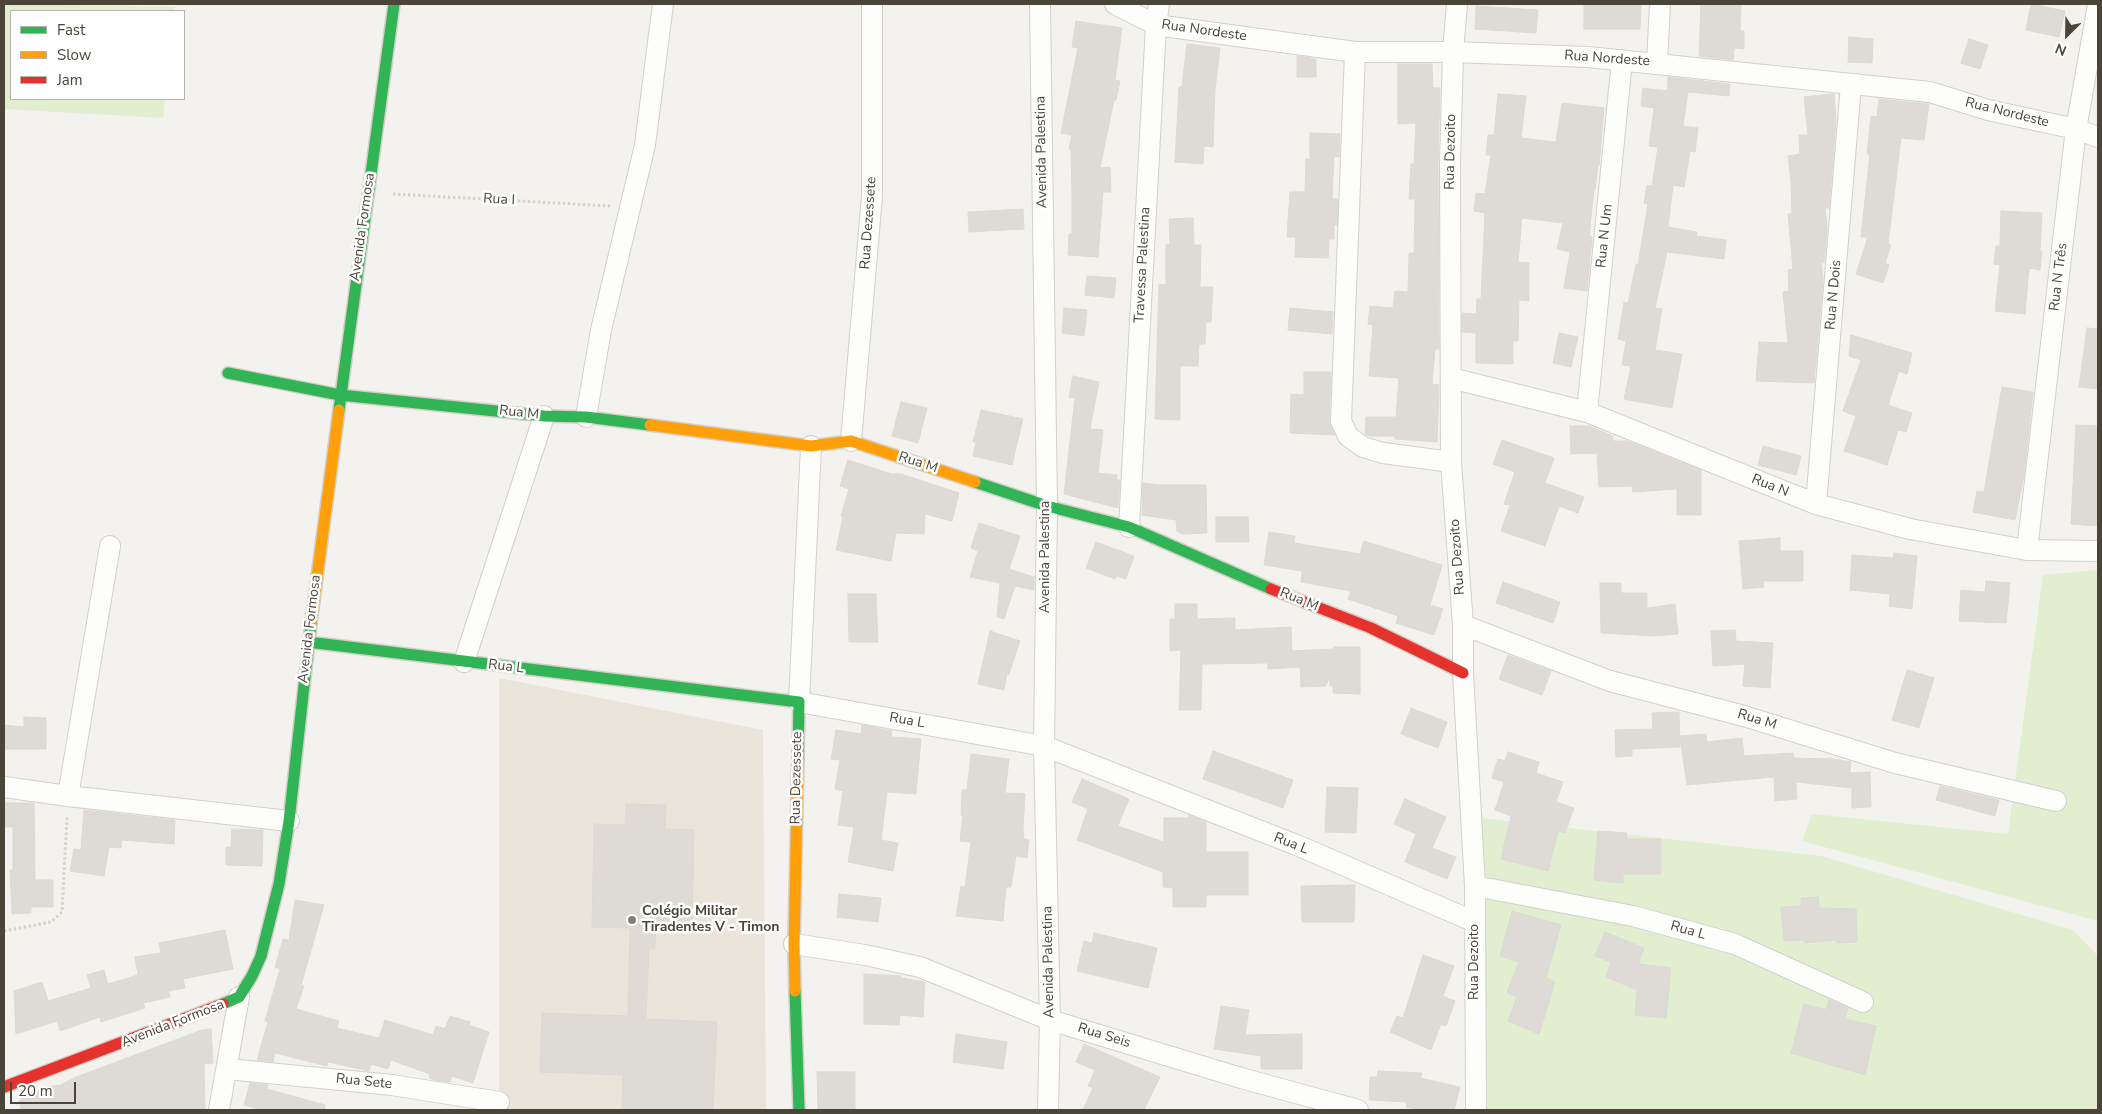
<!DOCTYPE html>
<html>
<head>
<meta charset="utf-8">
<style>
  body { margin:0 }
  #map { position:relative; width:2102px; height:1114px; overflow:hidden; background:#f4f2ee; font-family:"Nunito Sans",sans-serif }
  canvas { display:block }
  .frame { position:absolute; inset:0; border:5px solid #4b4439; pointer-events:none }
  .legend { position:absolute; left:10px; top:10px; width:175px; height:90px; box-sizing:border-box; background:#fff; border:1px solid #b7b4b0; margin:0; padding:6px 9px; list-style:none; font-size:15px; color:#4b4439 }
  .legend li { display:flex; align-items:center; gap:10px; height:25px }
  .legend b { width:25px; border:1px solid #b7b4b0 }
  .north { position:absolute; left:2042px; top:10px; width:50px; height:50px; -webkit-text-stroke:4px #fff; paint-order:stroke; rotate:203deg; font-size:14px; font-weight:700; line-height:20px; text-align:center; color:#4b4439 }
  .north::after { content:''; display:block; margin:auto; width:18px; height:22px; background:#4b4439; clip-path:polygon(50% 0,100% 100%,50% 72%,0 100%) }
  .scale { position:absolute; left:10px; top:1082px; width:66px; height:22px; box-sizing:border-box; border:2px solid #4b4439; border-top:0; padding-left:6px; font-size:15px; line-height:18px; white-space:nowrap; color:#4b4439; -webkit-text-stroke:4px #fff; paint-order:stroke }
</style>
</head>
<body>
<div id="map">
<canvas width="2102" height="1114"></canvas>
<div class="frame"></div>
<ul class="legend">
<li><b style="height:6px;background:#30b455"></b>Fast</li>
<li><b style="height:6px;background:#ff9f0a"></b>Slow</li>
<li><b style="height:6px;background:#e5322d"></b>Jam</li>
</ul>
<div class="north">N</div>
<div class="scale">20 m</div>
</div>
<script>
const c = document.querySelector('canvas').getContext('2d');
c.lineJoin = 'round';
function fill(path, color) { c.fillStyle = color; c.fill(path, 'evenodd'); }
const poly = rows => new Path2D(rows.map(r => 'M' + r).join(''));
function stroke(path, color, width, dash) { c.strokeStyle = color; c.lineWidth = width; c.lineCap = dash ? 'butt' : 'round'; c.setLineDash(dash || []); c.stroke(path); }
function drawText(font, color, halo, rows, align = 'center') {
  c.font = font + ' "Nunito Sans",sans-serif'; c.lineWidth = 5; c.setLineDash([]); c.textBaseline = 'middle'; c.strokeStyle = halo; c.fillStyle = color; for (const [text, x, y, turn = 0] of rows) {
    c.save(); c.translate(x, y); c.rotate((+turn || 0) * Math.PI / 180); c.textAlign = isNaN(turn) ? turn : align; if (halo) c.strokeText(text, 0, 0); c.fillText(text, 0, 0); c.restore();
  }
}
const education = poly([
  [499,678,763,730,766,1110,499,1110]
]);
const green = poly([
  [4,4,175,7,174,11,11,11,11,99,165,99,163,118,4,109],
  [2098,570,2098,921,1802,841,1812,814,2008,834,2043,575],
  [1471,817,1821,856,2073,930,2098,956,2098,1110,1486,1110]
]);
const building = poly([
  [1584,4,1641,4,1640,29,1584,29,1584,4],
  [1701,4,1741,4,1740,31,1744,31,1744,49,1734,48,1733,60,1699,56,1701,4],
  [2031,4,2065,11,2059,37,2026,30,2031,4],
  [1476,6,1538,10,1536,33,1475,29,1476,6],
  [1076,21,1122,28,1115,80,1120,81,1116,100,1114,100,1100,168,1110,167,1111,192,1103,192,1098,257,1068,255,1069,234,1072,234,1072,192,1071,149,1069,149,1072,135,1061,133,1078,48,1072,47,1076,21],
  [1849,37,1873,39,1872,63,1848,62,1849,37],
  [1969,39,1988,45,1980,69,1961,63,1969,39],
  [1187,44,1220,48,1215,89,1213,147,1204,146,1203,164,1175,162,1179,87,1182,87,1187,44],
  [1297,56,1316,59,1316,77,1297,77,1297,56],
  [1398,64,1432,64,1433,88,1440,88,1438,164,1439,349,1435,349,1432,384,1439,385,1437,442,1395,439,1395,436,1369,436,1365,434,1366,417,1396,417,1399,378,1369,376,1373,325,1368,324,1370,306,1393,308,1395,291,1408,292,1409,253,1414,253,1415,199,1409,199,1411,164,1414,164,1416,123,1398,124,1398,64],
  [1668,77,1730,84,1729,96,1688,92,1683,126,1698,128,1695,152,1690,151,1684,187,1673,185,1668,227,1697,232,1696,236,1726,240,1724,259,1667,252,1655,308,1662,309,1655,350,1682,354,1672,408,1624,399,1631,366,1622,365,1626,341,1618,339,1624,302,1628,303,1636,264,1638,265,1648,204,1644,203,1647,185,1652,186,1658,147,1649,146,1654,108,1641,106,1643,88,1667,91,1668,77],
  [1498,94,1526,96,1521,138,1556,142,1562,103,1604,108,1599,166,1598,165,1595,189,1594,189,1589,236,1592,237,1587,291,1564,288,1570,252,1557,249,1563,223,1522,218,1518,262,1529,263,1529,301,1519,300,1518,341,1513,341,1513,364,1476,363,1476,333,1462,332,1462,313,1476,314,1477,299,1481,299,1485,213,1474,211,1476,193,1485,194,1491,155,1486,155,1488,135,1494,135,1498,94],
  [1831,94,1834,94,1836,120,1829,208,1825,208,1827,229,1824,263,1821,262,1823,279,1814,383,1756,381,1759,342,1788,343,1783,292,1789,291,1788,270,1793,269,1788,214,1792,213,1791,182,1788,156,1800,154,1799,135,1808,135,1804,97,1831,94],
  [1879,99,1929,104,1924,140,1901,138,1888,244,1891,245,1885,263,1889,265,1883,283,1856,274,1868,237,1861,237,1870,154,1867,154,1871,116,1877,117,1879,99],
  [1310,133,1340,134,1339,157,1334,156,1332,199,1338,199,1337,225,1334,225,1334,239,1329,239,1328,258,1295,257,1296,237,1287,237,1290,192,1305,192,1306,159,1310,160,1310,133],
  [1023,209,1024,229,969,232,968,212,1023,209],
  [2001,211,2042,213,2040,251,2042,251,2040,270,2029,268,2025,314,1995,311,2000,265,1994,264,1996,246,2000,246,2001,211],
  [1193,218,1194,245,1201,245,1200,287,1213,287,1211,322,1206,322,1205,344,1199,344,1198,366,1180,366,1180,420,1155,419,1159,284,1166,285,1166,244,1170,245,1169,219,1193,218],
  [1087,276,1116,278,1114,298,1085,295,1087,276],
  [1064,308,1087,310,1084,336,1062,333,1064,308],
  [1290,308,1333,312,1332,334,1288,330,1290,308],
  [2087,328,2098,329,2098,389,2079,387,2087,328],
  [1559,333,1578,337,1571,367,1553,363,1559,333],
  [1851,335,1912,353,1907,374,1899,371,1888,405,1912,413,1906,432,1898,430,1887,465,1844,451,1856,416,1843,411,1861,360,1849,356,1851,335],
  [1304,372,1331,372,1329,421,1335,435,1290,433,1291,394,1304,395,1304,372],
  [1073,376,1099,382,1090,429,1103,430,1098,473,1117,475,1116,480,1120,480,1118,508,1064,494,1075,398,1069,397,1073,376],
  [2002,387,2033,392,2024,476,2015,520,1973,512,1977,491,1984,492,2002,387],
  [901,402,927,408,918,443,892,436,901,402],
  [981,410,1023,419,1012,465,973,456,976,442,973,442,981,410],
  [2076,425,2098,426,2098,526,2071,524,2076,425],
  [1570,426,1589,426,1613,436,1613,441,1627,441,1701,470,1701,515,1677,515,1677,489,1633,492,1632,486,1599,487,1597,453,1571,454,1570,426],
  [1502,440,1554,458,1545,483,1584,497,1578,513,1559,506,1545,546,1501,531,1510,505,1504,504,1515,472,1493,464,1502,440],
  [1763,446,1801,456,1796,475,1758,465,1763,446],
  [848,460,892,474,901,474,959,493,952,521,925,514,924,534,896,533,891,561,836,550,843,517,841,516,849,489,840,486,848,460],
  [1143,483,1159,485,1206,485,1207,533,1182,534,1177,531,1176,520,1142,515,1143,483],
  [1216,517,1248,517,1249,542,1216,542,1216,517],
  [979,523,1020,536,1009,569,1034,577,1034,590,1015,586,1004,619,997,617,1000,583,970,577,978,551,971,548,979,523],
  [1269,532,1295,536,1294,543,1360,554,1364,541,1442,565,1430,605,1443,609,1434,635,1396,623,1398,616,1348,599,1351,591,1301,582,1302,571,1264,565,1269,532],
  [1780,538,1780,551,1803,551,1803,581,1763,581,1764,587,1743,589,1739,541,1780,538],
  [1096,542,1134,556,1126,579,1116,576,1115,579,1086,568,1096,542],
  [1894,553,1917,556,1912,609,1889,606,1890,594,1850,590,1852,555,1893,558,1894,553],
  [1986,581,2010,583,2006,623,1959,621,1961,590,1985,592,1986,581],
  [1503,582,1560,602,1553,623,1496,603,1503,582],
  [1600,583,1621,583,1621,593,1647,593,1647,608,1675,604,1678,634,1655,636,1601,633,1600,583],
  [848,594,876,594,878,642,849,642,848,594],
  [1175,604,1197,604,1197,619,1235,618,1235,630,1291,627,1292,651,1334,649,1334,647,1360,647,1360,694,1333,693,1333,686,1330,686,1330,676,1326,686,1301,687,1300,667,1268,669,1268,663,1202,664,1201,710,1179,710,1181,650,1170,651,1170,619,1175,619,1175,604],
  [1735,630,1736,641,1773,643,1770,688,1743,686,1745,664,1713,666,1711,631,1735,630],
  [990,631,1020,641,1009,674,1007,674,1004,690,978,684,990,631],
  [1508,655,1551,671,1542,695,1499,679,1508,655],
  [1907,670,1934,678,1919,728,1892,720,1907,670],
  [1411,708,1447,722,1438,748,1401,734,1411,708],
  [1679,712,1680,747,1632,749,1632,756,1616,757,1615,730,1653,729,1652,713,1679,712],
  [24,717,46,718,46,749,4,749,4,725,24,727,24,717],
  [862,725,892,731,891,737,921,739,916,794,887,792,881,840,898,843,893,871,848,862,854,827,838,825,843,791,835,789,840,760,831,759,836,730,861,734,862,725],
  [1706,734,1707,742,1742,738,1744,756,1793,753,1794,758,1828,759,1828,758,1851,762,1850,773,1870,772,1871,807,1852,808,1852,788,1796,782,1797,799,1775,801,1774,777,1687,785,1680,736,1706,734],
  [1213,751,1293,780,1283,808,1203,779,1213,751],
  [1508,752,1539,762,1536,773,1563,782,1556,802,1574,808,1565,833,1558,831,1548,871,1501,859,1511,816,1495,810,1504,782,1492,778,1498,759,1505,761,1508,752],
  [971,754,1009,759,1005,793,1025,794,1023,827,1024,839,1029,840,1027,858,1016,856,1011,887,1006,887,1003,921,956,916,961,886,965,887,971,842,960,841,963,816,961,815,962,790,967,790,971,754],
  [1082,779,1129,799,1118,826,1164,842,1164,818,1188,818,1189,815,1206,822,1206,852,1248,852,1248,895,1206,895,1206,907,1173,907,1173,888,1163,887,1163,872,1077,840,1088,809,1072,802,1082,779],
  [1940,786,1999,800,1995,816,1936,800,1940,786],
  [1327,787,1358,788,1356,833,1325,832,1327,787],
  [1405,799,1446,817,1432,848,1456,857,1447,879,1405,862,1416,834,1394,824,1405,799],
  [4,803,34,803,35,880,53,880,53,907,31,907,31,913,12,914,10,870,13,870,13,827,4,827,4,803],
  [626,804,666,805,665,829,694,830,692,926,656,925,655,949,649,949,646,1019,717,1022,713,1110,622,1110,623,1075,540,1072,542,1013,628,1016,630,928,592,927,594,824,625,825,626,804],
  [84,810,175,820,174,844,122,840,121,848,109,847,104,876,70,871,74,849,81,850,84,810],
  [232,829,263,830,262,866,226,865,226,847,231,847,232,829],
  [1598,831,1627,833,1626,839,1661,839,1661,874,1623,874,1623,883,1594,880,1598,831],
  [1355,885,1354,922,1302,922,1301,886,1355,885],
  [839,894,881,898,878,922,837,917,839,894],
  [1818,897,1819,908,1856,909,1857,942,1837,943,1837,940,1804,943,1804,940,1784,941,1781,907,1801,906,1801,898,1818,897],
  [295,900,324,905,301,985,304,986,296,1009,339,1021,337,1028,379,1038,385,1020,433,1035,436,1026,445,1029,450,1016,470,1022,469,1025,489,1032,473,1083,452,1076,450,1082,434,1080,429,1078,430,1074,391,1060,388,1069,371,1064,369,1071,328,1062,327,1066,275,1053,273,1062,257,1060,268,1022,265,1021,280,969,275,967,283,939,289,940,295,900],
  [1512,911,1561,925,1546,978,1555,982,1539,1034,1508,1021,1517,997,1507,993,1519,962,1500,956,1512,911],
  [225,930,233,969,183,979,185,988,168,991,170,997,143,1003,145,1008,101,1022,100,1017,60,1031,57,1021,16,1034,14,991,42,982,48,1001,91,988,87,975,104,970,108,984,138,975,135,957,161,953,159,943,225,930],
  [1605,932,1644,948,1638,964,1671,968,1666,1018,1635,1015,1637,990,1606,977,1611,962,1595,956,1605,932],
  [1094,933,1157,948,1148,988,1077,971,1084,941,1092,943,1094,933],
  [1423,955,1454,966,1443,996,1455,1001,1446,1026,1441,1024,1431,1050,1390,1032,1397,1016,1403,1018,1423,955],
  [864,974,901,976,901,978,925,982,923,1017,900,1015,899,1025,864,1024,864,974],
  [1829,1000,1848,1008,1845,1019,1876,1026,1865,1075,1791,1053,1804,1004,1826,1010,1829,1000],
  [1221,1006,1249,1010,1245,1035,1302,1034,1302,1069,1261,1069,1261,1056,1214,1049,1221,1006],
  [211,1029,213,1063,204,1064,205,1109,21,1110,19,1098,48,1087,61,1085,76,1077,202,1030,211,1029],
  [956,1034,1007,1042,1003,1069,953,1062,956,1034],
  [1084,1044,1160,1077,1144,1110,1083,1110,1093,1088,1088,1086,1095,1070,1076,1062,1084,1044],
  [1378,1071,1422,1073,1420,1078,1460,1087,1454,1110,1421,1110,1406,1107,1407,1102,1369,1100,1370,1077,1377,1077,1378,1071],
  [817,1072,855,1072,855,1110,818,1110,817,1072],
  [250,1083,268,1085,267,1089,325,1105,324,1110,262,1110,244,1105,250,1083]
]);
const path = poly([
  [393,194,611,206],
  [4,931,51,922,62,912,67,817]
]);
const street = poly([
  [1040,4,1047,506,1044,746,1050,1020,1048,1110],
  [1115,4,1156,25,1355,52,1453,52,1588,57,1930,92,1988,110,2076,129,2098,137],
  [1457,4,1453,52,1450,164,1451,462,1463,625,1463,673,1475,886,1476,1110],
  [1355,52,1341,421,1348,436,1363,447,1383,453,1451,462],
  [1657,63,1660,4],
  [1451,378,1587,412,1816,504,1910,529,2027,550,2098,551],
  [1587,412,1622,60],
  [586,417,601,330,645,145,663,4],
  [851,441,872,196,872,4],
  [811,446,799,702,1044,746,1299,846,1475,922],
  [1816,504,1851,85],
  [1129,527,1156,25,1159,4],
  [2027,550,2076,129,2098,5],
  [1463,625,1610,681,1744,716,1895,763,2056,801],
  [464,662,544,416],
  [4,787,68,796,289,821],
  [68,796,110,546],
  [1475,886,1633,916,1735,944,1863,1002],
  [794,944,865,955,920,967,1050,1020,1241,1078,1358,1110],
  [227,1069,392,1085,499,1102],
  [219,1110,239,997]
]);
const fast = poly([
  [228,373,340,395,544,416,586,417,650,425],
  [339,410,394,4],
  [975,482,1047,506,1129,527,1271,589],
  [308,642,799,702,798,757],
  [795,991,799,1110],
  [223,1004,239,997,252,976,261,956,279,884,289,821,311,623]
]);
const slow = poly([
  [650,425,811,446,851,441,975,482],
  [311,623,339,410],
  [795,991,794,944,798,757]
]);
const jam = poly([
  [1271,589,1371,628,1463,673],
  [4,1087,223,1004]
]);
const markers = [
  [632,920,5,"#868178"]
];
const streetNames = [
  ["Rua Nordeste",1204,31,8],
  ["Rua Nordeste",1607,59,4],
  ["Rua Nordeste",2007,113,14],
  ["Avenida Palestina",1042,152,-91],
  ["Rua Dezoito",1451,152,-89],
  ["Rua I",499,200,3],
  ["Rua Dezessete",869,223,-86],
  ["Avenida Formosa",363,227,-82],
  ["Rua N Um",1605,236,-84],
  ["Travessa Palestina",1143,265,-87],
  ["Rua N Três",2059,277,-83],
  ["Rua N Dois",1834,295,-85],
  ["Rua M",519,413,6],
  ["Rua M",918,463,18],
  ["Rua N",1770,486,22],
  ["Avenida Palestina",1046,557,-90],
  ["Rua Dezoito",1458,557,-94],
  ["Rua M",1299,600,22],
  ["Avenida Formosa",310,629,-83],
  ["Rua L",506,667,7],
  ["Rua M",1757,720,17],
  ["Rua L",907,721,10],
  ["Rua Dezessete",797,778,-89],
  ["Rua L",1291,844,22],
  ["Rua L",1688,931,16],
  ["Avenida Palestina",1049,962,-91],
  ["Rua Dezoito",1475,962,-90],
  ["Avenida Formosa",173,1024,-21],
  ["Rua Seis",1104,1036,17],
  ["Rua Sete",364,1082,6]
];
const poiNames = [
  ["Colégio Militar",642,912],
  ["Tiradentes V - Timon",642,928]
];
fill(education, '#eae5da');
fill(green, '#e1eecf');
fill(building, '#dedbd6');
stroke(building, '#dcd9d4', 1);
stroke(street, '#d2d0cb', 22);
stroke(fast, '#d3cfc5', 14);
stroke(slow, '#d3cfc5', 14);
stroke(jam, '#d3cfc5', 14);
stroke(path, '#d3d2cc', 3, [2.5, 2.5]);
stroke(street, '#fdfdfc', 20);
stroke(fast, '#30b455', 11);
stroke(slow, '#ff9f0a', 11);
stroke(jam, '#e5322d', 11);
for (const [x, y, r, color] of markers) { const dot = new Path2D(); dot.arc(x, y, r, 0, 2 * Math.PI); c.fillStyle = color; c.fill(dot); stroke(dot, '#fff', 2); }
drawText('14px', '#4b4439', '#fff', streetNames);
drawText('bold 14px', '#4b4439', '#fff', poiNames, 'left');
</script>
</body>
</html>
